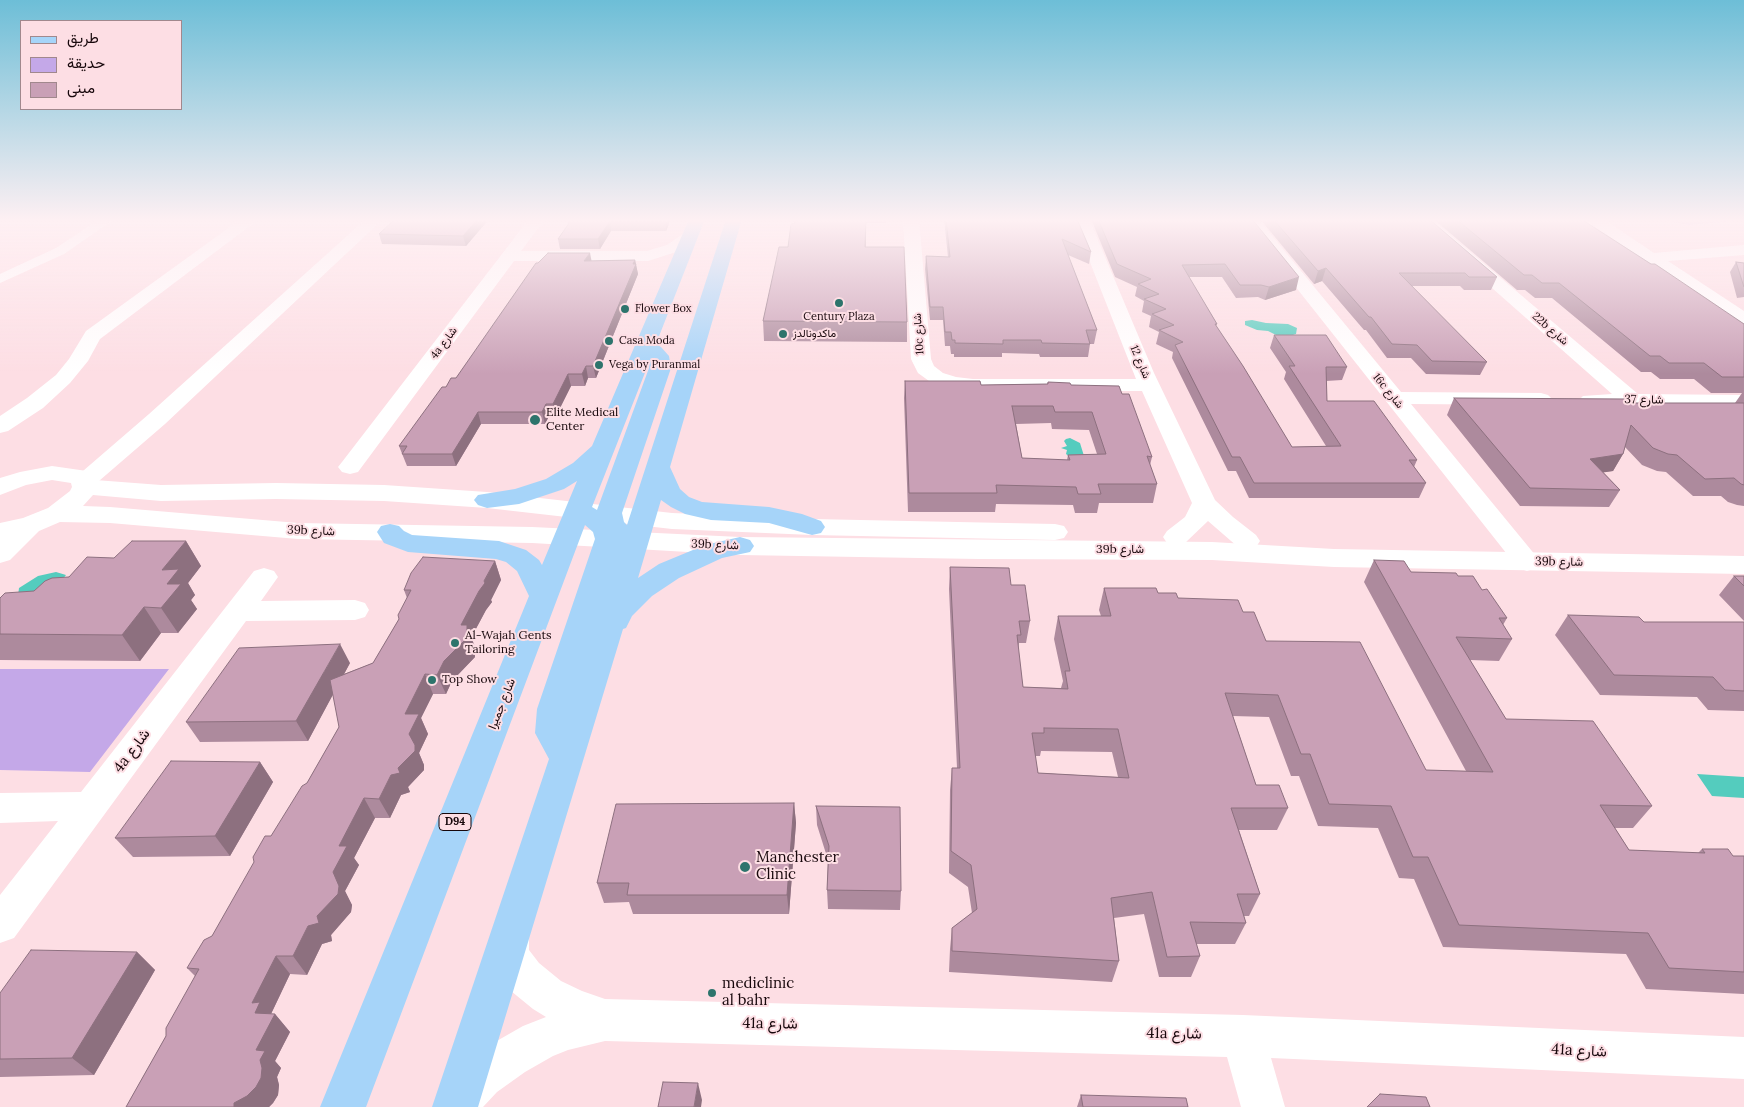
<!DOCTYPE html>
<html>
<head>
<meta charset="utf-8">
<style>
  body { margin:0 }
  #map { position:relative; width:1744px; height:1107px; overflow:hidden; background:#fddee4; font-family:Lora,Vazirmatn,serif }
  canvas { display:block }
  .legend { position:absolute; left:20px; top:20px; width:162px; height:90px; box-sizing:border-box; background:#fddee4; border:1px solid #a1888d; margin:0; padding:6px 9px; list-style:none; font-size:15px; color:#17070b }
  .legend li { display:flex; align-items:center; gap:10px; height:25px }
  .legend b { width:25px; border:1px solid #a1888d }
</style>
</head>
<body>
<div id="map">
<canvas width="1744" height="1107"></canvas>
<ul class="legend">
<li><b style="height:6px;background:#a6d4f9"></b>طريق</li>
<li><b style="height:14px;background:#c4a8e8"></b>حديقة</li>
<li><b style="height:14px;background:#c9a0b6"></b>مبنى</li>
</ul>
</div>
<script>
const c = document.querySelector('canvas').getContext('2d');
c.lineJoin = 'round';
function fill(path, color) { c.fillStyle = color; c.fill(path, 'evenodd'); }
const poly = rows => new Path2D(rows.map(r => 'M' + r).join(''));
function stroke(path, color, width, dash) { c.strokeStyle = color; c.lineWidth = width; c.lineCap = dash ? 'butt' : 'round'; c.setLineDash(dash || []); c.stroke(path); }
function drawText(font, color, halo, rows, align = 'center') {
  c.font = font + ' Lora,Vazirmatn,serif'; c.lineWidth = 4; c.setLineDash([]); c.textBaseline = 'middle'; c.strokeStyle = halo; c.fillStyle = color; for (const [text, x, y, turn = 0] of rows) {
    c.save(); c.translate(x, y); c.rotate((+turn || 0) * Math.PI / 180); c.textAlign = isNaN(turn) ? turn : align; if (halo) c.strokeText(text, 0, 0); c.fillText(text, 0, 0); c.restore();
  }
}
const green = poly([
  [1658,219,1744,219,1744,220,1689,225],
  [0,669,169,669,90,772,0,770]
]);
const water = poly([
  [1252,320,1266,323,1288,324,1297,328,1296,334,1293,335,1276,335,1268,331,1257,330,1245,325,1245,321],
  [1070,438,1080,443,1084,456,1070,457,1066,454,1067,450,1061,448,1067,446,1064,441,1066,439],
  [56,572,66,575,62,580,38,592,18,596,19,588,38,576],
  [1697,774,1744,777,1744,798,1712,796]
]);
const pedestrian = poly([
  [100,219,114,219,64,254,0,283,0,274,56,248,100,219]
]);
const minor = poly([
  [241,219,259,219,100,339,88,361,70,383,43,408,8,431,0,433,0,416,27,398,56,375,69,359,86,331,241,219],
  [366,219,383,219,165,424,92,487,84,489,76,487,72,482,76,477,149,414,366,219],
  [529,219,545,219,521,251,647,251,667,245,683,234,689,232,695,234,697,237,679,251,648,261,514,261,358,472,350,474,342,472,338,467,342,462,529,219],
  [903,219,919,219,931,359,934,366,943,373,956,377,973,379,1136,379,1073,219,1089,219,1154,373,1215,500,1233,517,1256,535,1260,541,1256,547,1247,549,1238,547,1208,521,1185,543,1176,545,1167,543,1163,537,1167,531,1185,517,1192,503,1142,391,973,391,946,387,929,381,918,373,911,359,903,219],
  [1242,219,1258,219,1401,392,1541,393,1548,395,1552,399,1548,403,1541,405,1411,404,1536,556,1540,562,1536,568,1527,571,1518,568,1242,219],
  [1414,219,1431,219,1638,394,1744,395,1744,407,1590,406,1583,404,1579,400,1583,396,1612,394,1414,219],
  [1584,219,1603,219,1654,253,1744,245,1744,255,1668,261,1744,311,1744,325,1737,323,1584,219],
  [264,568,274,571,278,577,261,601,355,600,365,603,369,610,365,617,355,620,246,621,14,938,0,943,0,895,58,821,0,823,0,793,81,792,254,571,264,568],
  [510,919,524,925,529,938,529,950,539,963,561,981,582,991,605,999,1243,1015,1744,1037,1744,1079,1271,1058,1285,1107,1241,1107,1227,1057,605,1041,568,1050,553,1056,525,1072,497,1092,483,1107,446,1107,441,1096,447,1080,467,1062,495,1042,523,1026,546,1017,533,1009,511,991,495,969,489,956,491,938,496,925,510,919]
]);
const tertiary = poly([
  [52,466,87,471,95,480,161,485,276,483,384,485,487,492,672,513,812,519,1055,524,1064,526,1068,532,1064,538,1055,540,812,535,672,529,487,508,384,501,276,499,161,501,93,495,83,506,110,507,298,523,532,527,740,537,1212,542,1334,549,1744,556,1744,574,1334,567,1212,560,979,559,740,555,532,543,298,539,110,523,60,522,39,531,10,560,0,563,0,523,23,518,48,508,70,491,72,487,71,483,52,480,26,485,0,495,0,478,20,472,52,466]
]);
const primary = poly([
  [689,219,705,219,656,344,661,347,669,356,671,368,622,513,624,522,627,525,726,219,742,219,670,467,680,489,689,497,702,502,769,507,802,514,821,521,825,527,821,533,812,535,769,523,711,520,685,514,671,507,661,500,638,578,659,564,705,545,740,537,750,540,754,546,750,552,722,558,679,578,652,596,632,616,626,628,623,629,478,1107,432,1107,549,759,535,733,537,709,595,539,593,532,585,525,366,1107,320,1107,529,596,517,571,506,562,496,559,408,552,384,543,377,532,381,526,390,524,399,526,404,531,412,535,499,541,526,550,539,560,542,565,577,481,564,489,519,504,487,508,478,505,474,500,478,495,515,489,546,479,573,463,592,446,689,219],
  [650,360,649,368,597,510,592,507,650,360]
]);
const wall = poly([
  [489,219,466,246,382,244,379,234],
  [567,219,671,219,666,231,611,231,600,249,560,249,558,239,568,224],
  [795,219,886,219,886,223,866,223,866,247,907,322,907,342,764,341,763,321,788,247],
  [944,219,1077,219,1091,252,1089,264,1068,255,1097,330,1094,344,1090,344,1088,357,1040,357,1039,354,1002,353,1002,357,954,357,954,354,951,354,950,346,945,346,943,320,930,320,925,269,926,256,948,257],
  [1091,219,1252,219,1296,290,1265,300,1258,297,1236,298,1222,277,1189,277,1217,324,1216,326,1292,447,1326,446,1284,379,1286,372,1270,348,1274,335,1347,367,1342,380,1326,381,1327,401,1417,460,1414,467,1426,483,1419,498,1249,498,1236,471,1228,471,1172,358,1173,352,1156,344,1159,332,1149,327,1151,316,1142,312,1144,301,1135,296,1137,287,1115,277],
  [1260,219,1429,219,1497,277,1491,290,1464,290,1460,286,1411,286,1487,362,1480,375,1426,374,1411,358,1387,358,1366,330,1364,330,1322,281,1314,284],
  [1438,219,1581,219,1744,324,1744,506,1737,505,1728,502,1721,496,1693,496,1666,472,1657,471,1642,465,1625,447,1623,454,1613,471,1603,472,1620,490,1609,507,1520,506,1447,415,1454,398,1629,403,1735,403,1742,393,1711,393,1694,379,1660,379,1651,372,1641,372,1552,298,1535,298,1525,290,1517,290,1437,222],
  [635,260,638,274,596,378,588,378,585,386,571,386,556,416,549,416,545,424,481,424,456,466,407,466,399,446,446,387,591,261],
  [1736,262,1744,263,1744,297,1737,298,1730,272],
  [905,381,981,385,1047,384,1048,382,1071,385,1122,394,1152,457,1150,465,1157,484,1153,503,1099,503,1097,513,1075,513,1073,505,996,504,995,512,908,512,904,398],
  [1051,423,1052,429,1089,430,1097,454,1068,455,1067,460,1022,458,1016,424],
  [186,541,201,566,188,583,195,595,191,600,197,609,178,633,161,633,140,661,0,660,0,598,34,591,114,558],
  [1374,560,1411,572,1458,576,1482,590,1507,618,1503,625,1512,639,1499,661,1470,660,1506,719,1652,806,1633,828,1615,828,1629,850,1698,853,1702,849,1733,856,1744,856,1744,994,1646,989,1626,954,1443,947,1414,879,1399,878,1378,828,1318,826,1299,776,1291,776,1269,717,1233,716,1256,785,1288,808,1277,830,1239,830,1260,894,1249,916,1244,916,1246,923,1235,944,1196,944,1200,956,1191,977,1159,977,1144,914,1114,918,1119,961,1112,982,949,972,950,949,952,928,972,913,968,887,949,873,950,790,952,768,957,768,949,589,950,567,1011,585,1030,621,1026,643,1019,643,1018,650,1023,687,1061,688,1063,681,1054,639,1058,616,1101,616,1099,610,1104,588,1158,593,1178,598,1243,612,1266,641,1426,770,1466,771,1364,582],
  [1041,751,1112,752,1118,777,1038,773,1035,756,1040,756],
  [495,561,501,580,491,600,492,602,486,610,471,638,474,644,475,657,452,681,446,694,433,694,421,718,428,734,419,753,424,765,424,770,408,787,410,792,401,795,390,818,375,818,354,858,359,865,345,891,352,905,351,912,331,935,332,941,322,944,307,975,290,974,271,1014,275,1014,290,1032,275,1061,281,1068,277,1077,279,1085,278,1095,273,1103,269,1107,126,1107,166,1036,195,976,187,968,212,936,271,836,307,783,339,727,333,694,308,741,200,742,186,722,350,663,344,674,373,663,399,619,407,598,404,590],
  [1734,576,1744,576,1744,621,1719,595],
  [1568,615,1644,622,1744,622,1744,711,1708,710,1697,697,1600,695,1555,635],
  [260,762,273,782,230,856,133,857,115,838],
  [794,803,796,823,789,914,633,914,629,902,604,903,597,883],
  [816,806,901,891,900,910,828,909,827,890,828,860,817,825],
  [137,952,155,970,94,1075,0,1077,0,993],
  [1081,1095,1188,1107,1077,1107]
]);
const shadedWall = poly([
  [478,219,489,219,466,246,463,236],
  [666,219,671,219,666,231,665,221],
  [610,221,611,231,600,249,598,239],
  [590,253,592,263,584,261],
  [635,260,638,274,596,378,593,366],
  [1326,268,1322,281,1314,284,1318,271],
  [1299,277,1296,290,1265,300,1269,287],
  [586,366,588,378,585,386,582,374],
  [568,374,571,386,556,416,553,404],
  [546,404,549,416,545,424,542,412],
  [478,412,481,424,456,466,452,454],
  [1623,454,1613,471,1580,476,1590,459],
  [186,541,201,566,188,583,195,595,191,600,197,609,178,633,161,608,167,584,162,570],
  [495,561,501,580,491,600,492,602,486,610,471,638,474,644,475,657,452,681,446,694,437,675,461,625],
  [144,607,161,633,140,661,122,635],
  [340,644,350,663,308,741,296,721],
  [425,674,433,694,421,718,428,734,419,753,424,765,424,770,408,787,410,792,401,795,390,818,379,799,391,775,398,768,409,734,405,714],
  [260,762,273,782,230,856,215,836],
  [364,798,375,818,354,858,359,865,345,891,352,905,351,912,331,935,332,941,322,944,307,975,293,956,308,926,317,916,333,872,339,846],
  [794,803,796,823,789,914,787,895],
  [137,952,155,970,94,1075,72,1058],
  [276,956,290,974,271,1014,275,1014,290,1032,275,1061,281,1068,277,1077,279,1085,278,1095,273,1103,269,1107,234,1107,234,1103,256,1050,255,1013,252,1003],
  [698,1083,702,1100,701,1107,694,1107]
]);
const building = poly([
  [395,219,478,219,463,236,379,234,395,219],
  [572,219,666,219,665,221,610,221,598,239,558,239,572,219],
  [795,219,866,219,865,247,904,247,907,322,763,321,779,247,788,247,791,224,795,223,795,219],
  [946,219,1077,219,1091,252,1062,239,1097,330,1086,330,1090,344,1042,343,1041,340,1003,340,1003,344,955,343,955,340,952,340,951,332,945,332,943,307,930,307,926,256,950,257,946,219],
  [1098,219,1252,219,1299,277,1269,287,1261,285,1240,285,1225,264,1182,265,1217,324,1215,324,1243,366,1292,447,1341,446,1289,366,1295,366,1274,335,1326,335,1347,367,1326,367,1327,401,1374,401,1417,460,1409,460,1426,483,1254,483,1240,457,1232,457,1175,345,1183,342,1159,330,1174,325,1152,314,1166,309,1144,299,1159,294,1138,284,1151,279,1117,264,1098,219],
  [1273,219,1429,219,1497,277,1469,277,1465,273,1399,273,1487,362,1432,361,1417,345,1392,344,1371,317,1369,317,1326,268,1318,271,1273,219],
  [1456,219,1581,219,1651,264,1655,264,1744,324,1744,377,1722,377,1704,363,1669,363,1660,356,1650,356,1559,283,1542,283,1532,275,1524,275,1456,219],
  [548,253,590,253,584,261,635,260,633,264,636,264,593,366,586,366,582,374,568,374,553,404,546,404,542,412,478,412,452,454,402,454,407,446,399,446,442,387,446,387,451,378,456,378,536,263,538,263,548,253],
  [1736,262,1744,263,1744,287,1736,262],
  [905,381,980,381,981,385,1048,384,1048,382,1070,383,1071,385,1119,386,1122,394,1129,394,1152,457,1147,456,1157,484,1098,484,1101,494,1078,494,1076,487,996,485,997,493,909,493,905,381],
  [1012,406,1053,406,1055,412,1092,412,1106,454,1068,455,1070,460,1022,458,1012,406],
  [1454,398,1625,399,1629,403,1744,403,1744,485,1741,484,1734,478,1705,479,1677,455,1668,454,1653,448,1631,425,1623,454,1590,459,1620,490,1530,488,1454,398],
  [132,541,186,541,162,570,179,569,167,584,181,584,161,608,144,607,122,635,0,634,0,598,5,593,34,591,45,581,52,578,69,577,87,557,114,558,132,541],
  [423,557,495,561,484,581,485,583,479,591,461,625,467,625,467,638,444,661,437,675,425,674,405,714,419,714,409,734,415,745,415,751,398,768,400,773,391,775,379,799,364,798,339,846,347,846,333,872,339,886,338,894,317,916,319,923,308,926,293,956,276,956,252,1003,260,1002,255,1013,275,1014,256,1050,265,1051,260,1060,262,1068,261,1078,256,1087,247,1096,234,1103,234,1107,126,1107,166,1036,166,1028,199,969,187,968,204,940,212,936,254,862,253,857,265,836,271,836,302,786,307,783,339,727,330,680,373,663,399,619,398,615,411,590,404,590,411,573,423,557],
  [1374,560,1404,561,1411,572,1456,573,1458,576,1473,576,1482,590,1487,589,1507,618,1499,618,1512,639,1456,637,1506,719,1593,721,1652,806,1600,805,1629,850,1705,853,1702,849,1728,849,1733,856,1744,856,1744,972,1669,968,1648,933,1459,925,1428,857,1413,857,1391,806,1329,804,1310,754,1301,754,1278,695,1225,693,1256,785,1279,785,1288,808,1231,808,1260,894,1237,894,1246,923,1190,922,1200,956,1167,957,1152,892,1111,898,1119,961,952,951,952,928,977,909,971,865,951,851,952,768,960,768,950,567,1009,568,1011,585,1025,585,1030,621,1019,621,1021,635,1017,635,1023,687,1068,689,1065,671,1070,671,1058,616,1111,616,1104,588,1156,588,1158,593,1176,593,1178,598,1238,600,1243,612,1254,612,1266,641,1360,642,1426,770,1493,772,1374,560],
  [1044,728,1118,729,1129,778,1038,773,1032,733,1044,733,1044,728],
  [1734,576,1744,576,1744,586,1734,576],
  [1568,615,1639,617,1644,622,1744,622,1744,691,1725,690,1713,677,1614,675,1568,615],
  [340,644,296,721,186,722,239,648,340,644],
  [171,761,260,762,215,836,115,838,171,761],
  [794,803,787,895,627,895,629,883,597,883,616,804,794,803],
  [816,806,900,807,901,891,827,890,829,846,816,806],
  [31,950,137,952,72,1058,0,1059,0,993,31,950],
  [663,1082,698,1083,694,1107,658,1107,663,1082],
  [1380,1094,1426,1097,1430,1107,1367,1107,1380,1094],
  [1081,1095,1186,1098,1188,1107,1083,1107,1081,1095]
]);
const markers = [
  [839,303,5,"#2d746c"],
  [625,309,5,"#2d746c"],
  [783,334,5,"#2d746c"],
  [609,341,5,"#2d746c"],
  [599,365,5,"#2d746c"],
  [535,420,6,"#2d746c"],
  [455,643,5,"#2d746c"],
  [432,680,5,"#2d746c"],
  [745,867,6,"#2d746c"],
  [712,993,5,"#2d746c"]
];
const farPoinames = [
  ["Flower Box",635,309],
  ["Century Plaza",839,317,"center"],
  ["ماكدونالدز",793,334],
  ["Casa Moda",619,341],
  ["Vega by Puranmal",609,365]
];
const farStreetnames = [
  ["22b شارع",1550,329,41],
  ["10c شارع",919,334,-94],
  ["4a شارع",444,343,-53],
  ["شارع 12",1140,362,67],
  ["16c شارع",1388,391,51]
];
const shields = [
  [455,822,32]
];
const shieldNames = [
  ["D94",455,822]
];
const streetNames = [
  ["شارع 37",1644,400,1],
  ["39b شارع",311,531,2],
  ["39b شارع",715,545,2],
  ["39b شارع",1120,550],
  ["39b شارع",1559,562,1],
  ["شارع جميرا",502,704,-68]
];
const poiNames = [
  ["Elite Medical",546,413],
  ["Center",546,427],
  ["Al-Wajah Gents",465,636],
  ["Tailoring",465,650],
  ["Top Show",442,680]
];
const nearStreetnames = [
  ["4a شارع",132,751,-53],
  ["41a شارع",770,1024,1],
  ["41a شارع",1174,1034,1],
  ["41a شارع",1579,1051,3]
];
const nearPoinames = [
  ["Manchester",756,858],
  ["Clinic",756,875],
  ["mediclinic",722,984],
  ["al bahr",722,1001]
];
fill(green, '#c4a8e8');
fill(water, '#54ccbe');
fill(pedestrian, '#fff');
fill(minor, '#fff');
fill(tertiary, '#fff');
fill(primary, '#a6d4f9');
fill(wall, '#ad8a9d');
fill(shadedWall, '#8d707f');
fill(building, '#c9a0b6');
stroke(building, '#8d707f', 1);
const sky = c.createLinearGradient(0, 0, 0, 374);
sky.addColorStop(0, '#6dbed7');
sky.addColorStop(0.59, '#fef0f3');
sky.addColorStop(1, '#fef0f300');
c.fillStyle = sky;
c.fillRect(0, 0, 1744, 374);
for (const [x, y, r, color] of markers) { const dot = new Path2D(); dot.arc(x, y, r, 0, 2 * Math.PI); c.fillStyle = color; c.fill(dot); stroke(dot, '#fddee4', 2); }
drawText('11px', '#17070b', '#fddee4', farPoinames, 'left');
drawText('11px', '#17070b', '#fddee4', farStreetnames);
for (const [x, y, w] of shields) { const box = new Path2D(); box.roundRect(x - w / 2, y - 8.5, w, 17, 4); c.fillStyle = '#fddee4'; c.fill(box); stroke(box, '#17070b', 1); }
drawText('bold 11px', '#17070b', null, shieldNames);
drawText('12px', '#17070b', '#fddee4', streetNames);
drawText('12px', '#17070b', '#fddee4', poiNames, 'left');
drawText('15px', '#17070b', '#fddee4', nearStreetnames);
drawText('15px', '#17070b', '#fddee4', nearPoinames, 'left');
</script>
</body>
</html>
